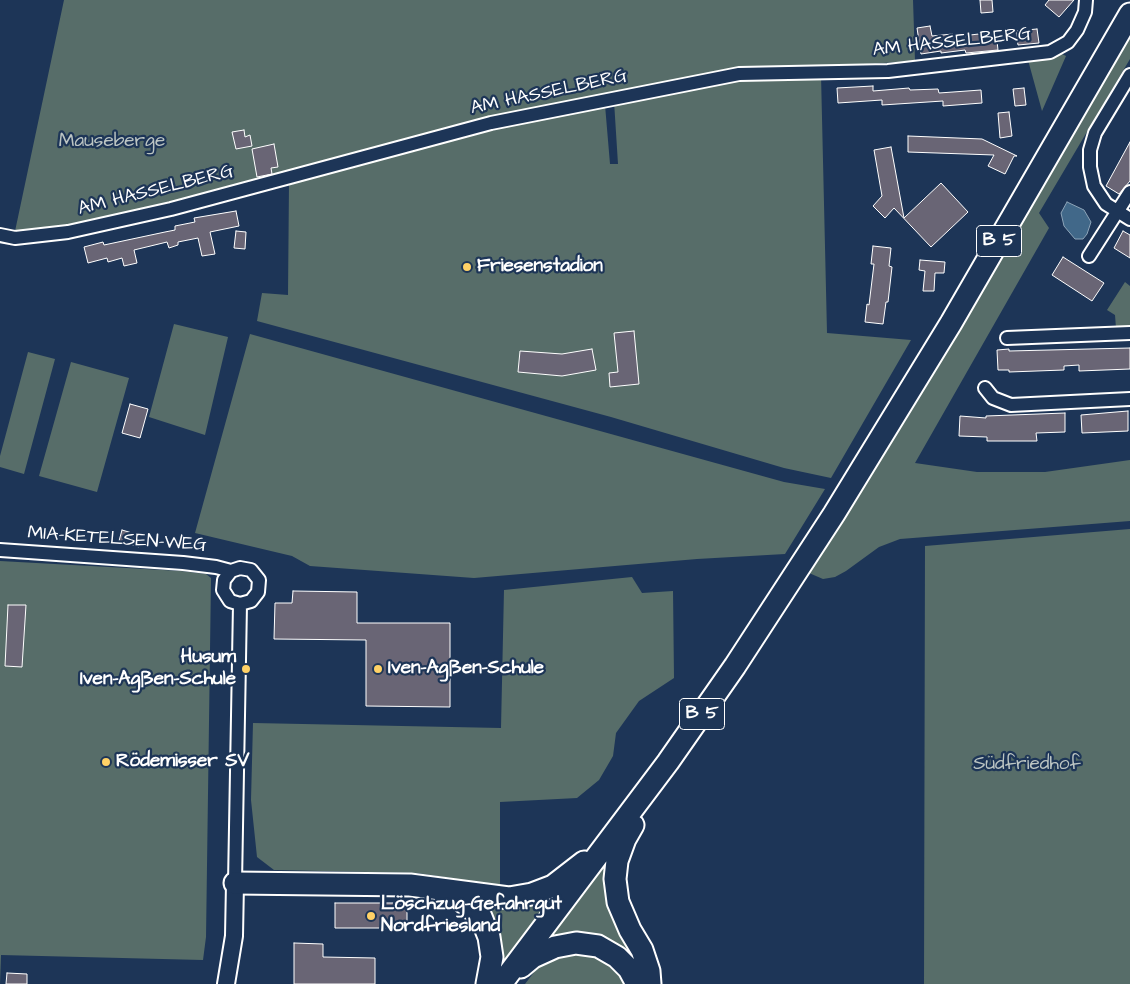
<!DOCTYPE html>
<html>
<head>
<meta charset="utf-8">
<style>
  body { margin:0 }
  canvas { display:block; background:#1d3557 }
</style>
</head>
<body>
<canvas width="1130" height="984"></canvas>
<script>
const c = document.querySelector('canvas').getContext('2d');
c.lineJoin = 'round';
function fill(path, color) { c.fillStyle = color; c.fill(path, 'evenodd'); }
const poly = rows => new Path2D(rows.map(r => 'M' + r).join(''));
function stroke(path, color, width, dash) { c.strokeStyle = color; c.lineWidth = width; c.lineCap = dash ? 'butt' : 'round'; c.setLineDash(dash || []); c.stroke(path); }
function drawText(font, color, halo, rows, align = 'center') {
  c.font = font + ' "Architects Daughter",sans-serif'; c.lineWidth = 4.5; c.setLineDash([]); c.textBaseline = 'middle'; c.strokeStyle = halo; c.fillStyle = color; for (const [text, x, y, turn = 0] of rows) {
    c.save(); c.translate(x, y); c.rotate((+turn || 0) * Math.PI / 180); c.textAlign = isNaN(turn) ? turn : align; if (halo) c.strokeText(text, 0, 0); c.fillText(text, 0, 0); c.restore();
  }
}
const green = poly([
  [64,0,913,0,915,61,739,72,537,113,170,208,14,236],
  [1130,29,1130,59,1039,213,1049,228,915,463,977,472,1045,472,1130,460,1130,521,900,539,879,547,846,571,835,577,823,579,809,573,1028,208],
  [1058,52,1066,56,1042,111,1028,60],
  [821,75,827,333,911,340,831,478,784,468,611,417,257,321,262,293,288,295,289,184,447,139,605,105,610,164,618,164,614,101,741,77],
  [1125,282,1130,286,1130,328,1116,328,1115,315,1107,310],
  [174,324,228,337,205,435,149,417],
  [250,334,784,482,825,489,785,554,697,559,474,578,310,566,292,556,195,533],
  [28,352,55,359,24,474,0,467,0,456],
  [71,362,129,378,97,492,39,476],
  [1130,529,1130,984,924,984,925,546],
  [0,561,181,571,206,574,211,578,206,937,203,960,1,955,0,984],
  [632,577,642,593,673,591,674,678,639,701,616,733,613,756,599,780,577,798,500,802,500,888,451,878,417,873,274,870,257,857,251,800,253,723,501,728,504,590],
  [611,852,644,978,621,954,537,950],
  [566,887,495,979,472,898],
  [575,952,597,954,622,974,624,984,525,984,538,967,557,956]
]);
const water = poly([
  [1067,202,1084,210,1091,222,1087,234,1083,239,1075,239,1064,226,1061,213,1067,202]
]);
const building = poly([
  [980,0,992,0,993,12,981,13,980,0],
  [1049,0,1074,0,1059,17,1045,5,1049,0],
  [930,26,932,36,953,34,953,37,996,32,998,50,966,53,965,50,941,53,941,51,921,54,917,28,930,26],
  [1037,29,1039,43,1018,45,1016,31,1037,29],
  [873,86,873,91,909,88,910,90,938,89,939,93,981,90,982,103,943,106,943,101,882,105,882,100,838,103,837,88,873,86],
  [1024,88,1026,105,1015,106,1013,89,1024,88],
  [1009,112,1012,136,1000,138,998,113,1009,112],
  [244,130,245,137,250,135,252,146,236,149,232,132,244,130],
  [908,136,982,139,1017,156,1014,156,1005,174,988,166,994,155,908,152,908,136],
  [1130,142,1130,181,1119,194,1106,186,1130,142],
  [274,144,278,167,271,168,272,174,257,177,252,149,274,144],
  [891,147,904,218,941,183,968,212,931,247,894,208,885,218,873,206,882,196,874,150,891,147],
  [236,211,239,226,210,232,215,254,202,256,198,238,178,242,178,245,169,248,167,242,134,250,137,263,124,266,122,258,108,262,107,258,88,263,84,247,103,242,104,245,165,232,175,230,175,226,195,222,194,218,236,211],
  [236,231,246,232,245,249,234,248,236,231],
  [1123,231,1130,235,1130,258,1114,248,1123,231],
  [873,246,891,248,889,266,892,267,888,302,886,302,883,324,865,322,867,304,869,305,874,264,871,264,873,246],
  [1063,257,1104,283,1092,301,1052,275,1063,257],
  [920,260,945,262,944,273,935,273,934,291,923,291,925,271,919,270,920,260],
  [634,331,639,384,610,387,609,373,618,372,614,333,634,331],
  [1130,348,1130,369,1079,371,1079,365,1064,366,1064,370,1009,372,1009,370,998,370,997,350,1009,349,1009,351,1130,348],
  [592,349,596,370,562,376,518,372,520,351,562,354,592,349],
  [130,404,148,409,140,438,122,433,130,404],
  [1128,411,1128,431,1082,433,1081,415,1128,411],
  [1065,413,1065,432,1036,433,1037,441,987,441,987,437,959,436,960,416,986,418,986,416,1065,413],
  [122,530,142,536,139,547,119,541,122,530],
  [293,591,357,592,357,623,450,623,450,707,366,706,366,640,274,639,275,603,292,603,293,591],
  [8,605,26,605,22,667,5,666,8,605],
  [335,903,407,903,407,928,335,928,335,903],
  [294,943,323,944,323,957,375,958,375,984,294,984,294,943],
  [7,973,27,974,27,984,6,984,7,973]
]);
const minor = poly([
  [1130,75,1095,133,1090,150,1090,167,1094,186,1106,204,1130,219],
  [0,235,15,238,68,232,171,209,491,123,739,74,888,71,1050,52,1068,42,1077,30,1085,12,1086,0],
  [1089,256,1130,192],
  [1007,338,1130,333],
  [985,388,993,398,1011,405,1130,399],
  [0,550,183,563,216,567,231,571,240,568,251,570,259,580,258,592,251,601,240,604,230,601,223,590,224,580,231,571],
  [235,883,240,604]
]);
const tertiary = poly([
  [226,984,234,936,235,883]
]);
const trunk = poly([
  [633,825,625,839,617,861,615,879,618,902,630,930,642,950,649,971,650,984],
  [235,883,410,885,509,898,532,894,553,886,584,862],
  [449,893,461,900,481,917,489,937,492,957,487,984],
  [521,967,533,957,555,947,576,943,598,946,617,957,629,969,637,984],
  [501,984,668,762,735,666,834,514,951,323,1130,14]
]);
const markers = [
  [467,267,5,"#ffd166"],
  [246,669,5,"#ffd166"],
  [378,669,5,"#ffd166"],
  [106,762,5,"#ffd166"],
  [371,916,5,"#ffd166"]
];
const shields = [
  [999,241,45],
  [702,714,45]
];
const shieldNames = [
  ["B 5",999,241],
  ["B 5",702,714]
];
const streetNames = [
  ["AM HASSELBERG",952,43,-6],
  ["AM HASSELBERG",549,93,-12],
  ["AM HASSELBERG",156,191,-14],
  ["MIA-KETELSEN-WEG",117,540,4]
];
const parkNames = [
  ["Mauseberge",112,142],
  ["Südfriedhof",1027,765]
];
const poiNames = [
  ["Friesenstadion",477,267],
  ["Husum",236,658,"right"],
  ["Iven-Agßen-Schule",236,680,"right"],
  ["Iven-Agßen-Schule",388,669],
  ["Rödemisser SV",116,762],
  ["Löschzug-Gefahrgut",381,905],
  ["Nordfriesland",381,927]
];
fill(green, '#576d69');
fill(water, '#416889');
stroke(water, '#8da4b8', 1);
fill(building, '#696575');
stroke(building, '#fff', 1);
stroke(minor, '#fff', 16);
stroke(tertiary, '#fff', 20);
stroke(trunk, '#fff', 25);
stroke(minor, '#1d3557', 12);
stroke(tertiary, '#1d3557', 16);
stroke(trunk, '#1d3557', 21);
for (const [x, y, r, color] of markers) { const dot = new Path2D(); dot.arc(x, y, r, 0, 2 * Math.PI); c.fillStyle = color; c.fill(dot); stroke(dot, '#1d3557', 2); }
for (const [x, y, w] of shields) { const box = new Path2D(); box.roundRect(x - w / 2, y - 15.5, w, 31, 4); c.fillStyle = '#1d3557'; c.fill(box); stroke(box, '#fff', 1); }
drawText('bold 18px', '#fff', null, shieldNames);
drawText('19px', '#fff', '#1d3557', streetNames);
drawText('19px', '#bcc5c3', '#1d3557', parkNames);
drawText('bold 19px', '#fff', '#1d3557', poiNames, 'left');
</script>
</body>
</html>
